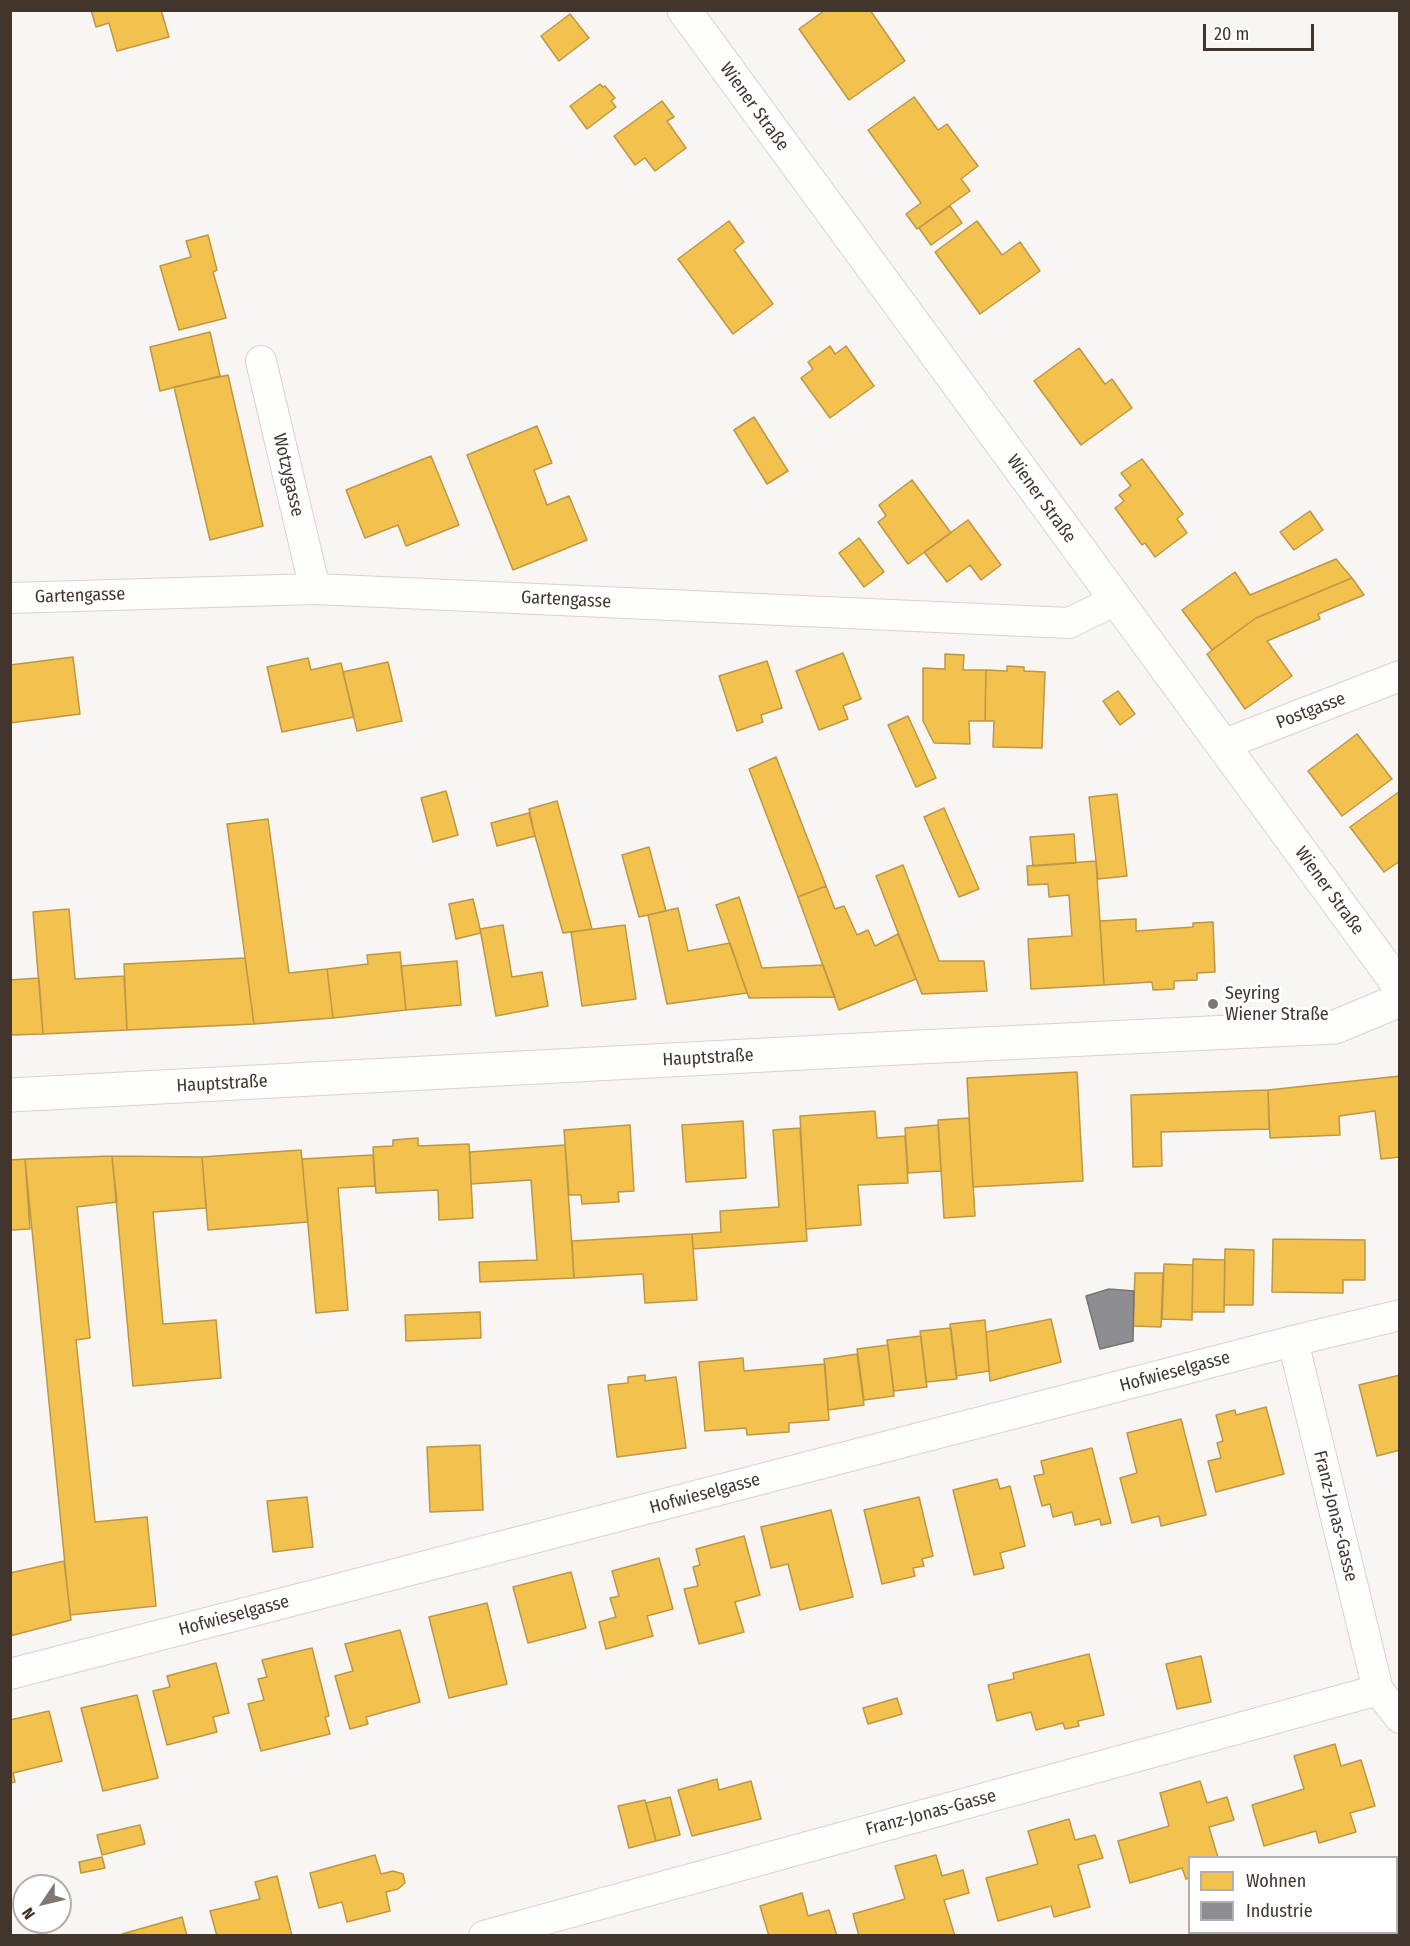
<!DOCTYPE html>
<html>
<head>
<meta charset="utf-8">
<style>
  body { margin:0 }
  #map { position:relative; width:1410px; height:1946px; overflow:hidden; background:#f8f5f3; font-family:"Fira Sans Condensed",sans-serif }
  canvas { display:block }
  .frame { position:absolute; inset:0; border:12px solid #42352c; pointer-events:none }
  .legend { position:absolute; left:1188px; top:1856px; width:210px; height:78px; box-sizing:border-box; background:#fff; border:2px solid #b3aeab; margin:0; padding:8px 10px; list-style:none; font-size:18px; color:#42352c }
  .legend li { display:flex; align-items:center; gap:12px; height:30px }
  .legend b { width:30px; border:2px solid #b3aeab }
  .north { position:absolute; left:12px; top:1874px; width:60px; height:60px; box-sizing:border-box; background:#fff; border:2px solid #b3aeab; border-radius:50%; rotate:235deg; font-size:16px; font-weight:700; line-height:24px; text-align:center; color:#42352c }
  .north::after { content:''; display:block; margin:auto; width:21px; height:27px; background:#827872; clip-path:polygon(50% 0,100% 100%,50% 72%,0 100%) }
  .scale { position:absolute; left:1203px; top:24px; width:111px; height:27px; box-sizing:border-box; border:3px solid #42352c; border-top:0; padding-left:8px; font-size:18px; line-height:21px; white-space:nowrap; color:#42352c; -webkit-text-stroke:4px #fff; paint-order:stroke }
</style>
</head>
<body>
<div id="map">
<canvas width="1410" height="1946"></canvas>
<div class="frame"></div>
<ul class="legend">
<li><b style="height:16px;background:#f2c14e"></b>Wohnen</li>
<li><b style="height:16px;background:#8d8d92"></b>Industrie</li>
</ul>
<div class="north">N</div>
<div class="scale">20 m</div>
</div>
<script>
const c = document.querySelector('canvas').getContext('2d');
c.lineJoin = 'round';
function fill(path, color) { c.fillStyle = color; c.fill(path, 'evenodd'); }
const poly = rows => new Path2D(rows.map(r => 'M' + r).join(''));
function stroke(path, color, width, dash) { c.strokeStyle = color; c.lineWidth = width; c.lineCap = dash ? 'butt' : 'round'; c.setLineDash(dash || []); c.stroke(path); }
function drawText(font, color, halo, rows, align = 'center') {
  c.font = font + ' "Fira Sans Condensed",sans-serif'; c.lineWidth = 6; c.setLineDash([]); c.textBaseline = 'middle'; c.strokeStyle = halo; c.fillStyle = color; for (const [text, x, y, turn = 0] of rows) {
    c.save(); c.translate(x, y); c.rotate((+turn || 0) * Math.PI / 180); c.textAlign = isNaN(turn) ? turn : align; if (halo) c.strokeText(text, 0, 0); c.fillText(text, 0, 0); c.restore();
  }
}
const homes = poly([
  [91,10,161,10,169,37,117,51,109,23,96,27,91,10],
  [825,10,870,10,905,61,849,100,799,29,825,10],
  [570,14,589,38,559,61,541,36,570,14],
  [600,84,603,87,605,86,615,98,611,101,616,107,587,129,570,106,600,84],
  [914,97,938,130,947,124,978,166,961,179,970,191,917,229,906,214,921,203,868,130,914,97],
  [662,101,674,117,667,121,686,148,655,171,645,158,635,165,614,136,662,101],
  [950,206,962,223,931,245,919,228,950,206],
  [729,221,744,242,734,250,773,304,733,334,678,259,729,221],
  [977,221,1002,255,1020,242,1040,271,980,314,935,252,977,221],
  [208,235,217,270,213,272,226,318,179,330,160,266,191,257,186,241,208,235],
  [210,332,220,376,160,391,150,347,210,332],
  [830,346,835,354,846,346,874,386,830,418,801,378,813,369,808,362,830,346],
  [1079,348,1105,384,1112,379,1132,408,1081,445,1034,381,1079,348],
  [228,375,263,526,210,540,174,387,228,375],
  [754,417,788,471,767,484,734,430,754,417],
  [537,426,552,463,534,470,547,505,569,496,587,540,513,570,467,455,537,426],
  [431,456,459,525,406,546,398,525,365,538,346,490,431,456],
  [1142,459,1183,514,1177,519,1187,533,1155,557,1145,543,1142,545,1115,508,1124,501,1119,495,1131,486,1121,473,1142,459],
  [912,480,951,533,908,564,878,522,886,516,879,505,912,480],
  [1310,511,1323,530,1294,550,1280,532,1310,511],
  [968,520,1001,565,981,580,970,565,947,582,924,552,968,520],
  [859,538,884,572,864,587,839,553,859,538],
  [1336,559,1352,578,1256,618,1212,650,1182,610,1235,572,1250,595,1336,559],
  [1352,578,1364,595,1318,614,1320,619,1267,641,1292,676,1245,709,1207,654,1256,618,1352,578],
  [843,653,861,699,843,706,848,719,819,730,796,671,843,653],
  [945,654,964,655,963,670,986,670,985,721,969,721,970,744,934,743,923,721,923,668,945,669,945,654],
  [73,657,80,714,10,723,10,665,73,657],
  [308,658,311,670,341,663,354,717,282,732,267,667,308,658],
  [767,661,782,708,761,715,763,722,737,731,719,676,767,661],
  [388,662,402,721,357,731,343,672,388,662],
  [1007,666,1024,667,1024,671,1045,672,1042,748,993,747,994,721,985,721,986,670,1007,671,1007,666],
  [1118,691,1135,714,1120,725,1103,701,1118,691],
  [908,716,936,778,916,787,888,725,908,716],
  [1357,734,1392,779,1342,816,1308,771,1357,734],
  [776,757,826,886,798,897,749,769,776,757],
  [446,791,458,835,433,842,421,798,446,791],
  [1400,791,1400,861,1384,872,1350,827,1400,791],
  [1117,794,1127,876,1098,879,1089,797,1117,794],
  [557,801,592,929,563,933,535,836,529,809,557,801],
  [944,808,979,889,959,897,924,817,944,808],
  [529,813,535,836,497,846,491,823,529,813],
  [268,819,289,973,327,969,333,1018,254,1024,227,824,268,819],
  [1074,834,1076,863,1033,866,1030,837,1074,834],
  [649,847,666,911,639,917,622,855,649,847],
  [1096,861,1104,985,1031,989,1028,939,1072,936,1069,895,1049,897,1048,884,1028,885,1027,866,1096,861],
  [903,865,939,961,984,961,987,991,922,994,876,876,903,865],
  [826,886,835,909,844,906,857,935,868,930,875,946,898,934,916,979,839,1010,798,897,826,886],
  [739,897,762,968,823,965,835,997,749,998,716,905,739,897],
  [473,899,481,933,456,939,449,904,473,899],
  [678,908,688,951,730,943,747,993,667,1004,648,915,678,908],
  [69,909,75,979,124,976,127,1030,43,1034,33,912,69,909],
  [1136,919,1136,931,1193,927,1193,923,1213,922,1215,972,1197,973,1197,980,1174,981,1174,989,1153,990,1152,982,1104,985,1100,921,1136,919],
  [503,925,512,977,542,972,548,1006,496,1016,480,929,503,925],
  [625,925,636,999,582,1006,571,932,625,925],
  [400,952,406,1010,333,1018,327,969,368,964,367,955,400,952],
  [245,958,254,1024,127,1030,124,964,245,958],
  [457,961,461,1005,406,1010,401,966,457,961],
  [39,978,43,1034,10,1035,10,980,39,978],
  [1077,1072,1083,1181,973,1187,967,1078,1077,1072],
  [1400,1076,1400,1157,1381,1159,1375,1111,1339,1116,1340,1135,1270,1138,1268,1090,1400,1076],
  [1268,1090,1269,1129,1161,1132,1162,1166,1133,1167,1131,1095,1268,1090],
  [875,1111,877,1138,905,1136,908,1183,858,1185,861,1225,806,1229,800,1116,875,1111],
  [969,1118,975,1216,944,1218,938,1120,969,1118],
  [743,1121,746,1178,686,1182,682,1125,743,1121],
  [630,1125,634,1191,618,1192,619,1202,582,1204,581,1195,569,1195,564,1130,630,1125],
  [938,1125,941,1171,908,1173,905,1128,938,1125],
  [800,1128,807,1241,693,1249,692,1234,721,1232,720,1211,779,1207,773,1130,800,1128],
  [418,1138,418,1146,469,1144,473,1218,439,1220,438,1190,376,1193,373,1147,393,1146,393,1140,418,1138],
  [565,1145,574,1278,480,1282,479,1262,537,1260,531,1180,471,1184,470,1152,565,1145],
  [301,1150,308,1222,208,1230,202,1157,301,1150],
  [373,1155,375,1186,338,1188,348,1310,316,1313,302,1159,373,1155],
  [112,1156,117,1202,77,1207,90,1338,76,1340,95,1522,147,1517,156,1606,70,1615,25,1159,112,1156],
  [112,1156,202,1157,206,1208,153,1212,163,1324,216,1320,221,1378,133,1386,112,1156],
  [25,1159,30,1229,10,1230,10,1160,25,1159],
  [692,1234,697,1300,645,1303,643,1274,574,1278,572,1241,692,1234],
  [1273,1239,1365,1240,1365,1280,1343,1280,1343,1293,1272,1292,1273,1239],
  [1225,1249,1254,1250,1253,1305,1224,1305,1225,1249],
  [1193,1259,1225,1260,1224,1312,1192,1312,1193,1259],
  [1164,1264,1193,1265,1192,1320,1162,1319,1164,1264],
  [1135,1273,1163,1273,1161,1327,1133,1326,1135,1273],
  [480,1312,481,1338,406,1341,405,1315,480,1312],
  [1051,1319,1061,1362,990,1381,986,1332,1051,1319],
  [985,1320,989,1371,956,1376,950,1324,985,1320],
  [951,1328,957,1379,926,1382,920,1331,951,1328],
  [921,1336,927,1387,894,1391,887,1340,921,1336],
  [888,1345,894,1396,864,1400,857,1349,888,1345],
  [857,1354,864,1405,828,1410,824,1359,857,1354],
  [743,1358,744,1371,825,1364,829,1420,789,1423,789,1432,747,1435,746,1428,705,1431,699,1362,743,1358],
  [645,1375,645,1381,676,1377,686,1448,617,1457,608,1385,628,1383,628,1377,645,1375],
  [1400,1375,1400,1450,1377,1456,1359,1385,1400,1375],
  [1266,1407,1284,1474,1216,1492,1208,1461,1221,1458,1217,1443,1223,1441,1216,1415,1235,1410,1236,1415,1266,1407],
  [1181,1419,1206,1515,1161,1526,1159,1516,1132,1523,1120,1478,1137,1473,1127,1433,1181,1419],
  [480,1445,483,1510,430,1512,427,1447,480,1445],
  [1092,1448,1111,1523,1101,1525,1100,1519,1075,1525,1072,1512,1053,1517,1050,1504,1042,1506,1034,1476,1044,1474,1041,1461,1092,1448],
  [997,1479,1000,1489,1010,1486,1025,1546,1000,1553,1004,1568,974,1575,953,1490,997,1479],
  [307,1497,313,1547,273,1552,267,1501,307,1497],
  [919,1497,933,1556,922,1559,924,1566,913,1568,915,1576,882,1584,864,1510,919,1497],
  [831,1510,853,1597,800,1610,788,1564,771,1568,761,1527,831,1510],
  [744,1536,760,1595,735,1602,744,1632,699,1644,684,1589,698,1586,693,1567,700,1565,696,1549,744,1536],
  [659,1558,673,1609,647,1616,653,1636,606,1649,599,1622,616,1617,610,1598,619,1596,612,1571,659,1558],
  [64,1561,71,1620,10,1636,10,1573,64,1561],
  [571,1572,586,1628,528,1643,513,1587,571,1572],
  [487,1603,507,1684,449,1698,429,1617,487,1603],
  [400,1630,420,1702,366,1717,368,1724,350,1729,335,1676,353,1671,345,1644,400,1630],
  [312,1648,329,1716,325,1717,330,1734,261,1751,248,1704,264,1700,258,1679,267,1677,262,1660,312,1648],
  [1089,1654,1104,1715,1078,1721,1079,1726,1065,1729,1063,1723,1036,1730,1031,1712,997,1721,988,1685,1014,1679,1013,1673,1089,1654],
  [1201,1656,1211,1702,1177,1709,1166,1664,1201,1656],
  [216,1663,229,1713,213,1717,217,1732,167,1745,153,1691,170,1687,167,1676,216,1663],
  [137,1695,158,1778,103,1791,81,1708,137,1695],
  [897,1698,902,1714,868,1724,863,1708,897,1698],
  [49,1711,62,1761,13,1773,15,1782,10,1783,10,1720,49,1711],
  [1335,1744,1341,1766,1361,1760,1375,1806,1350,1813,1356,1832,1319,1843,1316,1831,1264,1846,1252,1805,1304,1789,1294,1756,1335,1744],
  [717,1779,719,1790,751,1781,761,1819,692,1836,678,1790,717,1779],
  [1200,1781,1207,1803,1227,1797,1234,1820,1209,1827,1218,1858,1190,1858,1190,1878,1186,1879,1182,1868,1130,1883,1118,1841,1169,1826,1160,1793,1200,1781],
  [670,1797,680,1835,656,1841,646,1803,670,1797],
  [645,1800,656,1841,629,1848,618,1806,645,1800],
  [1069,1819,1075,1840,1095,1835,1103,1858,1078,1865,1090,1907,1054,1917,1051,1906,998,1921,986,1878,1038,1864,1028,1831,1069,1819],
  [140,1825,145,1844,102,1855,97,1835,140,1825],
  [375,1855,381,1874,393,1871,403,1874,405,1883,398,1889,386,1892,390,1911,347,1922,342,1902,319,1908,310,1873,375,1855],
  [936,1855,942,1876,963,1870,969,1893,944,1900,955,1936,859,1936,853,1914,905,1899,895,1866,936,1855],
  [102,1857,105,1868,81,1873,79,1862,102,1857],
  [277,1876,292,1936,217,1936,210,1911,260,1899,255,1882,277,1876],
  [802,1893,808,1916,829,1910,837,1936,769,1936,760,1906,802,1893],
  [182,1917,187,1936,122,1934,182,1917]
]);
const industry = poly([
  [1109,1289,1134,1291,1133,1341,1100,1349,1086,1296,1109,1289]
]);
const minor = poly([
  [261,361,315,589],
  [10,598,315,589,1069,623,1116,600],
  [1222,745,1400,676],
  [1293,1341,1378,1690,1400,1718],
  [10,1674,1293,1341,1400,1315],
  [484,1936,1378,1690]
]);
const tertiary = poly([
  [684,10,1400,987],
  [10,1095,878,1049,1335,1027,1400,1000]
]);
const markers = [
  [1213,1004,6,"#827872"]
];
const streetNames = [
  ["Wiener Straße",754,107,54],
  ["Wotzygasse",288,475,77],
  ["Wiener Straße",1041,499,54],
  ["Gartengasse",80,596,-2],
  ["Gartengasse",566,600,3],
  ["Postgasse",1311,711,-21],
  ["Wiener Straße",1329,891,54],
  ["Hauptstraße",708,1058,-3],
  ["Hauptstraße",222,1084,-3],
  ["Hofwieselgasse",1175,1372,-15],
  ["Hofwieselgasse",705,1494,-15],
  ["Franz-Jonas-Gasse",1335,1516,76],
  ["Hofwieselgasse",234,1616,-15],
  ["Franz-Jonas-Gasse",931,1813,-15]
];
const poiNames = [
  ["Seyring",1225,994],
  ["Wiener Straße",1225,1015]
];
fill(homes, '#f2c14e');
stroke(homes, '#bd9744', 1.5);
fill(industry, '#8d8d92');
stroke(industry, '#767373', 1.5);
stroke(minor, '#dad1cc', 32);
stroke(tertiary, '#dad1cc', 35);
stroke(minor, '#fefefd', 30);
stroke(tertiary, '#fefefd', 33);
for (const [x, y, r, color] of markers) { const dot = new Path2D(); dot.arc(x, y, r, 0, 2 * Math.PI); c.fillStyle = color; c.fill(dot); stroke(dot, '#fff', 2); }
drawText('18px', '#42352c', '#fff', streetNames);
drawText('18px', '#42352c', '#fff', poiNames, 'left');
</script>
</body>
</html>
